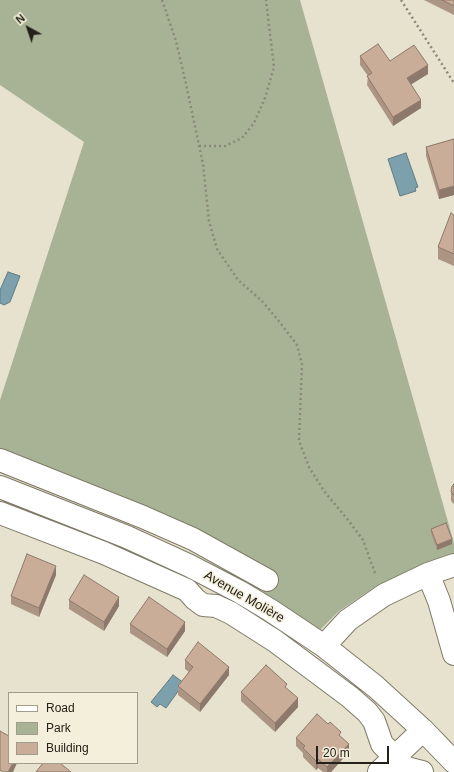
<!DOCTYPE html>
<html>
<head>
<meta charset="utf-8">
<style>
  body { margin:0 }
  #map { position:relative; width:454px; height:772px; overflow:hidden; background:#e6e2cd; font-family:Arial,sans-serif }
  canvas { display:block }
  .legend { position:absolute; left:8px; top:692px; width:130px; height:72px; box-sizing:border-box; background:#f3efda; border:1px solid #a09d8d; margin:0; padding:5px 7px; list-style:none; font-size:12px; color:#23211a }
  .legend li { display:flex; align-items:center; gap:8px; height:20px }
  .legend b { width:20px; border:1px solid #a09d8d }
  .north { position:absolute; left:8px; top:8px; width:40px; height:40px; -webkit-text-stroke:3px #f3efda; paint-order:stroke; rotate:320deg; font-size:11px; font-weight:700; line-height:16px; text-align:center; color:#23211a }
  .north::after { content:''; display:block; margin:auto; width:14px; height:18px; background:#23211a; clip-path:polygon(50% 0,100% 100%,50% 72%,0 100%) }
  .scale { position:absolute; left:316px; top:746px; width:73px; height:18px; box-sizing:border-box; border:2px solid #23211a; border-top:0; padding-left:5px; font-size:12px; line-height:14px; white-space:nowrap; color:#23211a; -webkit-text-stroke:3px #f3efda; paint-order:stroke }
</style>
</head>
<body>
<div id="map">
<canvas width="454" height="772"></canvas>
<ul class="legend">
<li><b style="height:5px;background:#fff"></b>Road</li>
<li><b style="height:11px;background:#a8b396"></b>Park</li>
<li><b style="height:11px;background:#c9ad99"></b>Building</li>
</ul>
<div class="north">N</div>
<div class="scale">20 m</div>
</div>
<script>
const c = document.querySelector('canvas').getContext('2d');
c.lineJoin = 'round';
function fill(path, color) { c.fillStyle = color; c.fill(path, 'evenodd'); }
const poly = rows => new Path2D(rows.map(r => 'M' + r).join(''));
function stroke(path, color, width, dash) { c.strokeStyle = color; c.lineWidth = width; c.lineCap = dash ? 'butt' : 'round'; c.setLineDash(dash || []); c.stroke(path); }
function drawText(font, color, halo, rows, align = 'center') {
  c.font = font + ' Arial,sans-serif'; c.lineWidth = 3; c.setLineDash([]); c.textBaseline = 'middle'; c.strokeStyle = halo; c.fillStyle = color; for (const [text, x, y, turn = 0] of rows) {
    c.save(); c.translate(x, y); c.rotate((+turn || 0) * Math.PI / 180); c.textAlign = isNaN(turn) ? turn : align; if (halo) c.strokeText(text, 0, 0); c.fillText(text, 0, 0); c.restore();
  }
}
const green = poly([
  [0,0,300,0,454,543,454,555,432,561,376,586,339,611,317,633,265,594,238,552,0,451,0,400,84,142,0,85]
]);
const water = poly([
  [406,153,418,187,415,188,416,191,400,196,388,159,406,153],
  [8,272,20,276,10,302,4,305,0,303,0,290,8,272],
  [173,675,184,683,166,708,160,704,157,707,151,702,173,675]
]);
const path = poly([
  [162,0,176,41,186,84,203,164,209,221,217,249,238,280,262,301,278,320,297,345,302,364,299,441,309,467,324,491,348,520,363,540,375,573],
  [401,0,454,83],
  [199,146,225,146,242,138,254,123,265,98,274,67,266,0]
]);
const minor = poly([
  [0,460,143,517,193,539,267,580],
  [0,487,127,537,190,566,240,592,270,610,324,646,376,687,423,730,454,762],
  [0,513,104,553,187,590,195,599,203,605,216,606,231,613,275,641,350,697,367,712,374,721,382,744,406,768,422,772],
  [428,574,439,601,454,654],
  [324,646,348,620,384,595,428,574,454,565],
  [379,772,423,730]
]);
const wall = poly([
  [424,0,454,0,454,15],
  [360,56,390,61,428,74,411,84,421,108,393,126,367,85,368,76,360,65],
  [454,139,454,195,439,199,426,156,426,147],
  [454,215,454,266,438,259,438,247],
  [454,484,454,504,451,501,451,492],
  [431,529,452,544,437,550,431,533],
  [56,575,39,617,11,604,11,596],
  [69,600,119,606,104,631,69,609],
  [130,624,185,631,167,657,130,633],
  [185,660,229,675,200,712,178,695,178,686,189,672,185,669],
  [287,689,298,707,275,732,241,701,241,692],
  [328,724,341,737,349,752,331,772,323,772,318,768,316,770,303,757,303,753,296,746,296,738]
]);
const shadedWall = poly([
  [428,65,428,74,407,87,407,78],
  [421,100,421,108,393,126,393,117],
  [454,186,454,195,439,199,439,190],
  [452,539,452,544,437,550,437,545],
  [56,566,56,575,39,617,39,608],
  [119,597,119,606,104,631,104,622],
  [185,622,185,631,167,657,167,649],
  [229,667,229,675,200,712,200,704],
  [298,698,298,707,275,732,275,723],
  [349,744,349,752,331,772,327,772,327,767],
  [318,759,318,768,316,770,316,761],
  [13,763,17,763,13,772,8,772]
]);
const building = poly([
  [442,0,454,0,454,6,442,0],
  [378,44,390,61,414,45,428,65,407,78,421,100,393,117,367,76,372,73,360,56,378,44],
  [454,139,454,186,439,190,426,147,454,139],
  [451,213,454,215,454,254,438,247,451,213],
  [454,484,454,495,451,492,452,486,454,484],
  [446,523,452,539,437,545,431,529,446,523],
  [27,554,56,566,39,608,11,596,27,554],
  [84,575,119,597,104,622,69,600,84,575],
  [149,597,185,622,167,649,130,624,149,597],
  [198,642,229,667,200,704,178,686,193,667,185,660,198,642],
  [266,665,287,684,285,687,298,698,275,723,241,692,266,665],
  [317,714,328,724,330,722,341,732,339,735,349,744,327,767,318,759,316,761,303,748,305,746,296,738,317,714],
  [0,731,9,736,9,763,13,763,8,772,3,772,0,770,0,731],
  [43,763,60,763,71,772,36,772,43,763]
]);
const streetNames = [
  ["Avenue Molière",244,597,30]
];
fill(green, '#a8b396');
fill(water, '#7da0ad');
stroke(water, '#627a81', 1);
stroke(minor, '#7f7b68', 24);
stroke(path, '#8b8879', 2.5, [2, 3]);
stroke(minor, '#fff', 22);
fill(wall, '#ad9584');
fill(shadedWall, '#8d796b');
fill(building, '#c9ad99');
stroke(building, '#8d796b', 1);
drawText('13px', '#23211a', '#f3efda', streetNames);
</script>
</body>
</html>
